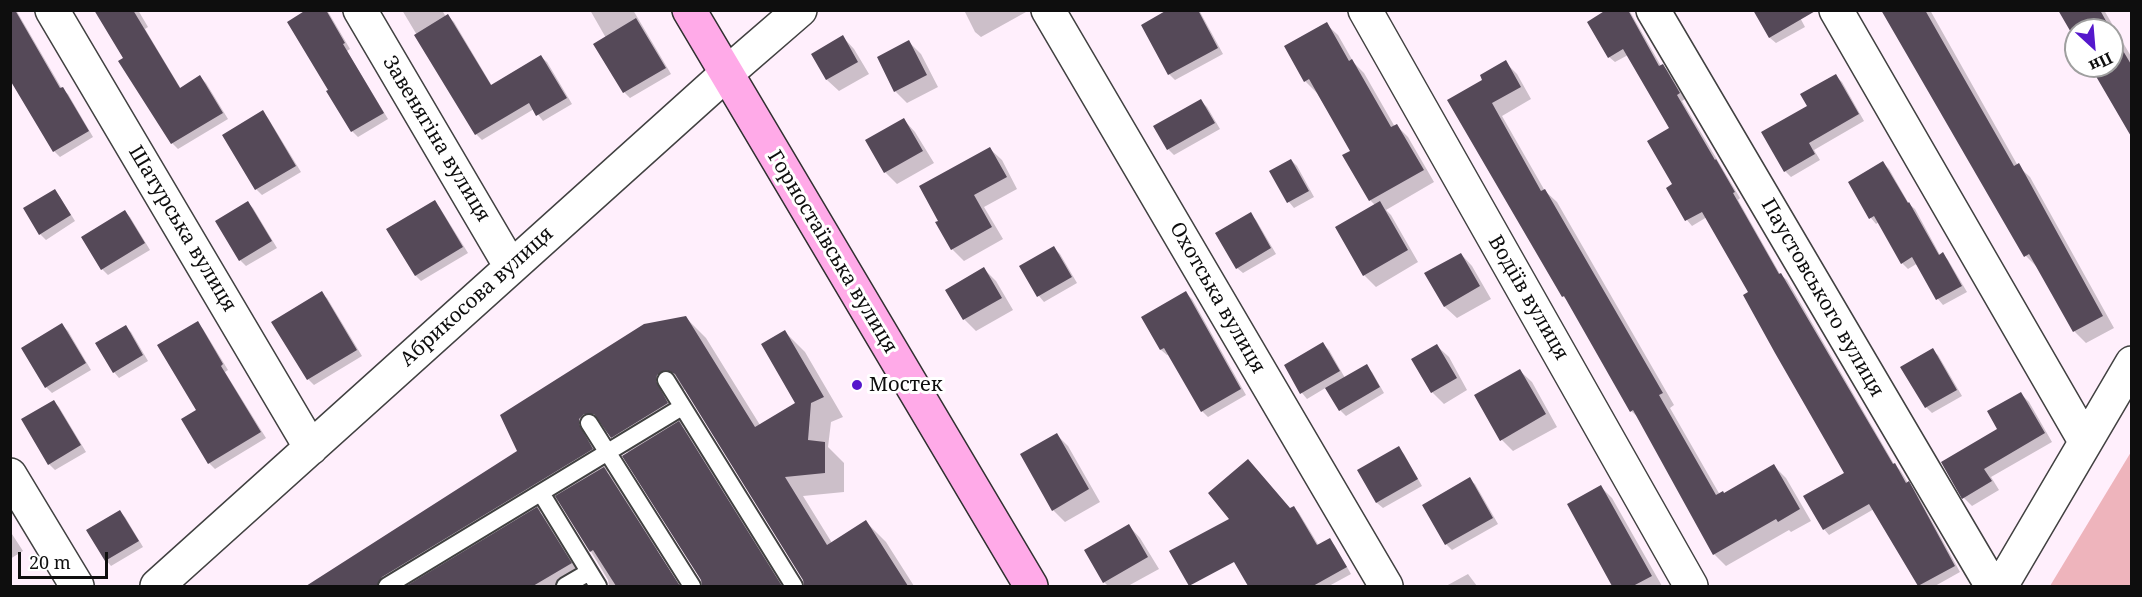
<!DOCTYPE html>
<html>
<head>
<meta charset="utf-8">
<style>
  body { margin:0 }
  #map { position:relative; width:2142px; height:597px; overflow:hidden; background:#ffeffc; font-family:"Noto Serif",serif }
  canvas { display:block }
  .frame { position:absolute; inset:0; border:12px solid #0e0e0e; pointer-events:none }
  .north { position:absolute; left:2064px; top:18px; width:60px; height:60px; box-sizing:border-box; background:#fff; border:2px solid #9f9f9f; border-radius:50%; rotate:154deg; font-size:16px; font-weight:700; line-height:24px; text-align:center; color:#0e0e0e }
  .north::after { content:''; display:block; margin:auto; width:21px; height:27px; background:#5518cc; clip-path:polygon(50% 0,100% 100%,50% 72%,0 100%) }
  .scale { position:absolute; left:18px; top:552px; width:90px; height:27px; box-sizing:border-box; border:3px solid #0e0e0e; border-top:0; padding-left:8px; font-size:18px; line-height:21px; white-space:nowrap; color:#0e0e0e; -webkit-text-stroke:4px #fff; paint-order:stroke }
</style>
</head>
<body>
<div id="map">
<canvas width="2142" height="597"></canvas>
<div class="frame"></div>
<div class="north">Пн</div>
<div class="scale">20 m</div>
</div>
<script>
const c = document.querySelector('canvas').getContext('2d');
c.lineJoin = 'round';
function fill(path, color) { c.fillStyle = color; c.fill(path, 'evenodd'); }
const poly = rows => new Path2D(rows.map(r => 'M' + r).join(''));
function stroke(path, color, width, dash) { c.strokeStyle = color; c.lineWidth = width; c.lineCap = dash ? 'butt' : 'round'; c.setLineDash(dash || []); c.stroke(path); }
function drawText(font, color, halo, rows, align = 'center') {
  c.font = font + ' "Noto Serif",serif'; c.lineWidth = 6; c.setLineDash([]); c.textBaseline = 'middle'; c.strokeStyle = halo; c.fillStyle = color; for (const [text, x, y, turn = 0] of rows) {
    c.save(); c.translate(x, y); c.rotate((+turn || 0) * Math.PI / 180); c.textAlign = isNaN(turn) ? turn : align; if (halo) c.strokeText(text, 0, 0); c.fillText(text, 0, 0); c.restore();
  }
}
const green = poly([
  [2131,452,2131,586,2050,586]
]);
const shadow = poly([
  [10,10,16,10,62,89,68,94,93,137,60,157,54,151],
  [96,10,138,10,148,27,145,29,181,89,200,77,206,83,228,119,178,149,172,143],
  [309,10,327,10,350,49,347,51,388,119,358,137,352,131,328,92,331,90],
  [402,10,442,10,446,17,448,16,454,22,492,86,541,57,547,62,572,104,543,121,534,109,482,140,476,134],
  [590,10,633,10,671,74,630,98,625,93,595,44,606,38],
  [964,10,1025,10,1026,12,981,37,975,32],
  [1170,10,1199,10,1223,54,1175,80,1169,74],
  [1610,10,1629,10,1661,66,1662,65,1668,71,1685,99,1682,101,1740,198,1738,200,1780,274,1787,280,1894,464,1900,470,1908,483,1914,489,1960,572,1935,586,1920,586,1874,509,1829,535,1824,529,1846,473,1750,292,1707,217,1692,226,1687,220,1675,185,1671,129,1628,55,1615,62,1609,57],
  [1755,10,1796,10,1805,27,1776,43,1770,38],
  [1883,10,1930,10,2018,166,2030,177,2114,328,2086,343,2075,332,2038,268,2026,256],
  [2059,10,2104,10,2132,58,2132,136,2091,66,2112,66,2112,30,2076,30,2076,40],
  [1326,24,1338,35,1354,63,1364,73,1395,127,1397,126,1408,137,1434,182,1386,210,1391,215,1418,262,1376,287,1364,275,1375,205,1370,200,1352,151,1317,93,1305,81],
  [843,37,854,49,869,74,839,91,827,80,813,55],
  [909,42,921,54,938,87,907,103,895,91],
  [1505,62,1517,74,1531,99,1502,116,1545,191,1557,202,1674,405,1670,408,1720,495,1724,494,1774,466,1786,478,1811,521,1791,532,1789,530,1726,566,1714,554,1639,418,1631,411,1569,302,1563,296,1449,101,1484,81],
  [1836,76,1842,82,1864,121,1814,150,1820,160,1791,177,1785,171,1763,133,1809,107],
  [1201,101,1207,107,1220,129,1174,155,1168,149],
  [262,112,268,118,301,172,262,195,256,189,224,135],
  [904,120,915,132,934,163,897,184,885,172],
  [990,149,1002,160,1017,189,984,207,1003,239,964,261,952,249],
  [1291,160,1297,166,1314,197,1294,208,1289,202,1271,171],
  [1883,163,1889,169,1909,204,1915,209,1940,255,1943,254,1948,260,1967,292,1943,305,1938,299,1918,263,1908,269,1902,263,1879,222,1876,224,1871,218,1850,182],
  [55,191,60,197,75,221,46,240,40,234],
  [247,202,253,208,277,248,246,266,240,260],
  [434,202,440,208,468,253,421,281,416,276,388,230],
  [125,212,130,217,150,250,108,275,102,269],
  [1250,214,1256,220,1276,254,1243,273,1237,268],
  [1054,248,1060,254,1077,283,1044,302,1039,296,1021,266],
  [1461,254,1472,266,1491,299,1457,318,1445,307,1426,274],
  [984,269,996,281,1013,310,976,331,964,319,947,290],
  [321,293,327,298,362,356,314,385,308,379],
  [1186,293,1192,299,1246,395,1208,417,1202,411,1169,354,1167,355,1161,350,1143,318],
  [686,318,706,338,760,425,797,403,785,332,805,352,843,417,831,422,828,447,844,463,844,492,803,496,832,543,866,522,886,542,914,586,806,586,804,580,686,389,676,394,687,423,682,426,699,443,788,586,721,586,687,532,629,453,609,433,604,433,611,469,607,472,624,488,661,548,654,552,674,586,609,586,608,580,560,500,540,512,557,529,592,586,308,586,519,452],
  [197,323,203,329,228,370,225,372,266,438,215,469,209,463,198,411],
  [62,325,68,331,91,370,52,393,46,387],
  [125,326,131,332,148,361,119,378,114,372],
  [1323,344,1329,350,1345,378,1366,366,1372,372,1384,393,1346,416,1340,410,1327,387,1307,399,1302,393],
  [1437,346,1449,357,1467,390,1444,404,1432,392],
  [1932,350,1938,355,1962,396,1932,413,1926,407],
  [1520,371,1532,382,1557,427,1513,451,1502,440],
  [2021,394,2029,402,2052,442,1991,477,1999,490,1972,506,1964,498,1999,429],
  [54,402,59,407,86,452,55,470,49,464],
  [1056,434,1068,446,1100,502,1065,522,1053,510],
  [1398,448,1404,454,1422,486,1383,508,1377,503,1359,471],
  [1469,479,1475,484,1498,524,1452,550,1446,544],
  [1600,486,1612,498,1662,586,1613,586,1569,504],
  [1294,508,1299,513,1319,546,1330,540,1335,546,1351,574,1329,586,1256,586,1221,525],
  [120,512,125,517,143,547,111,566,106,560],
  [1129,526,1140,538,1159,569,1128,586,1108,586,1104,582],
  [10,531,23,551,10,559],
  [1468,574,1477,586,1446,586]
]);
const building = poly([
  [10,10,15,10,60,88,63,87,89,131,53,152,10,80],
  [94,10,133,10,180,88,200,75,223,113,171,144,118,61,123,58],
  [306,10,326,10,345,43,343,44,384,113,351,132,326,91,328,90,287,22],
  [1167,10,1198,10,1218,48,1168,75,1141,25],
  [1606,10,1628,10,1659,66,1663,64,1680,93,1677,95,1715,160,1716,159,1735,192,1733,193,1779,274,1781,273,1893,464,1895,463,1906,483,1909,481,1955,566,1918,586,1869,504,1823,530,1803,496,1844,473,1775,353,1743,295,1748,292,1702,212,1685,221,1666,188,1672,184,1647,141,1669,128,1623,49,1608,58,1587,22],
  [1753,10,1817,10,1769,38],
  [1881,10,1925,10,2014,166,2019,163,2103,316,2073,332,2029,254,2024,257],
  [2058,10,2100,10,2111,30,2076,30,2076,41],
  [448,14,491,85,541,55,567,98,536,116,529,103,475,135,414,35],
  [636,18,666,68,623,93,593,44],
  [1327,22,1349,61,1352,59,1391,127,1397,124,1424,170,1369,201,1342,155,1350,151,1309,79,1304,82,1284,46],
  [2112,32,2132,66,2132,138,2090,66,2112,66],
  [843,35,858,62,826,80,811,54],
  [909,40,927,75,894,92,877,57],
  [1506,60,1521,87,1492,103,1541,191,1545,189,1663,393,1659,395,1716,495,1723,491,1724,493,1774,464,1800,509,1778,522,1776,519,1713,555,1633,410,1630,412,1564,296,1562,297,1447,100,1482,80,1480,75],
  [1836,74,1859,114,1809,143,1815,154,1784,172,1761,132,1807,106,1800,94],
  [1201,99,1215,123,1167,150,1153,126],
  [263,110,296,166,255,190,222,135],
  [904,118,923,151,884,173,865,140],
  [990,147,1007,177,974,195,992,227,951,250,935,222,938,221,919,186],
  [1291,159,1309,191,1287,203,1269,171],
  [1883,161,1908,203,1909,202,1939,255,1943,252,1962,286,1936,300,1912,257,1901,264,1874,216,1869,219,1848,182],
  [55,189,71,215,39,235,23,208],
  [435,200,463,247,415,276,386,229],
  [248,201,272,241,239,261,215,221],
  [1380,201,1408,250,1363,276,1335,227],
  [125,210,145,243,101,270,81,237],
  [1251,212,1271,248,1236,269,1215,233],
  [1054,246,1072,277,1037,297,1019,266],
  [1461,253,1480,286,1444,307,1424,273],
  [984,267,1002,298,963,320,945,290],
  [322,291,357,350,307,380,271,322],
  [1186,291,1241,389,1201,412,1164,348,1160,350,1141,317],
  [686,316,755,427,795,403,761,344,785,330,824,397,811,403,808,440,825,442,825,473,785,477,827,545,866,520,908,586,804,586,803,580,675,374,666,370,657,375,656,381,668,403,611,438,594,414,584,414,579,419,579,424,593,449,382,577,377,586,306,586,517,451,500,415,644,324],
  [198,321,223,364,221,366,261,432,208,464,181,419,196,410,157,345],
  [62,323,86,363,45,388,21,348],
  [126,325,143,355,113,373,95,343],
  [1323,342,1340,371,1300,394,1284,365],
  [1437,344,1457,378,1431,393,1411,359],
  [1933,348,1957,390,1925,408,1900,367],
  [1367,364,1380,387,1339,411,1325,388],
  [1520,369,1546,414,1500,441,1474,395],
  [2021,392,2045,433,1984,469,1992,481,1962,499,1941,462,1997,429,1987,411],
  [54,400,81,445,48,465,21,419],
  [679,421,782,586,702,586,701,580,622,456],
  [1057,433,1089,489,1052,511,1020,454],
  [1399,446,1418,479,1376,503,1357,470],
  [1248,459,1290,508,1294,506,1317,545,1330,538,1347,567,1313,586,1248,586,1234,562,1189,586,1169,551,1229,519,1208,493],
  [604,467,680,586,616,586,593,550,590,552,555,496],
  [1470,477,1493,518,1445,545,1422,505],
  [1601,485,1652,576,1633,586,1612,586,1567,504],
  [537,507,572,563,533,586,406,586],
  [120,510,139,541,105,561,86,530],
  [1129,524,1148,557,1103,583,1084,550]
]);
const service = poly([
  [666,380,794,586],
  [589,423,692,586],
  [541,493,598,586],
  [387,586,682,407],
  [565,586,589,572]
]);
const minor = poly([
  [52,10,311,448],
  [360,10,511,267],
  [1048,10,1386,586],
  [1365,10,1691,586],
  [1653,10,1992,586],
  [1836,10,2085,441],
  [10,475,77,586],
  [157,586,726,74,800,10],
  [2001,586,2132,363]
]);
const secondary = poly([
  [689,10,1031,586]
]);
const markers = [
  [857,385,6,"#5518cc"]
];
const streetNames = [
  ["Завенягіна вулиця",436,139,59],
  ["Шатурська вулиця",182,229,59],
  ["Горностаївська вулиця",832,252,59],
  ["Абрикосова вулиця",477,297,-42],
  ["Охотська вулиця",1217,298,60],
  ["Водіїв вулиця",1528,298,60],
  ["Паустовського вулиця",1822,298,60]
];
const poiNames = [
  ["Мостек",869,385]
];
fill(green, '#eeb4bc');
fill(shadow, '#0003');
fill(building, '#554958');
stroke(service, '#414141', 20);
stroke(minor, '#414141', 36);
stroke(secondary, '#303030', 36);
stroke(service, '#fff', 16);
stroke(minor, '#fff', 33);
stroke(secondary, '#ffaae8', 33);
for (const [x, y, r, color] of markers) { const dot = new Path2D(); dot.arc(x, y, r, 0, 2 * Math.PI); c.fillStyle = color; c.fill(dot); stroke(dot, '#fff', 2); }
drawText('20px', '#0e0e0e', '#fff', streetNames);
drawText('20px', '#0e0e0e', '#fff', poiNames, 'left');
</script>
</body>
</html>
